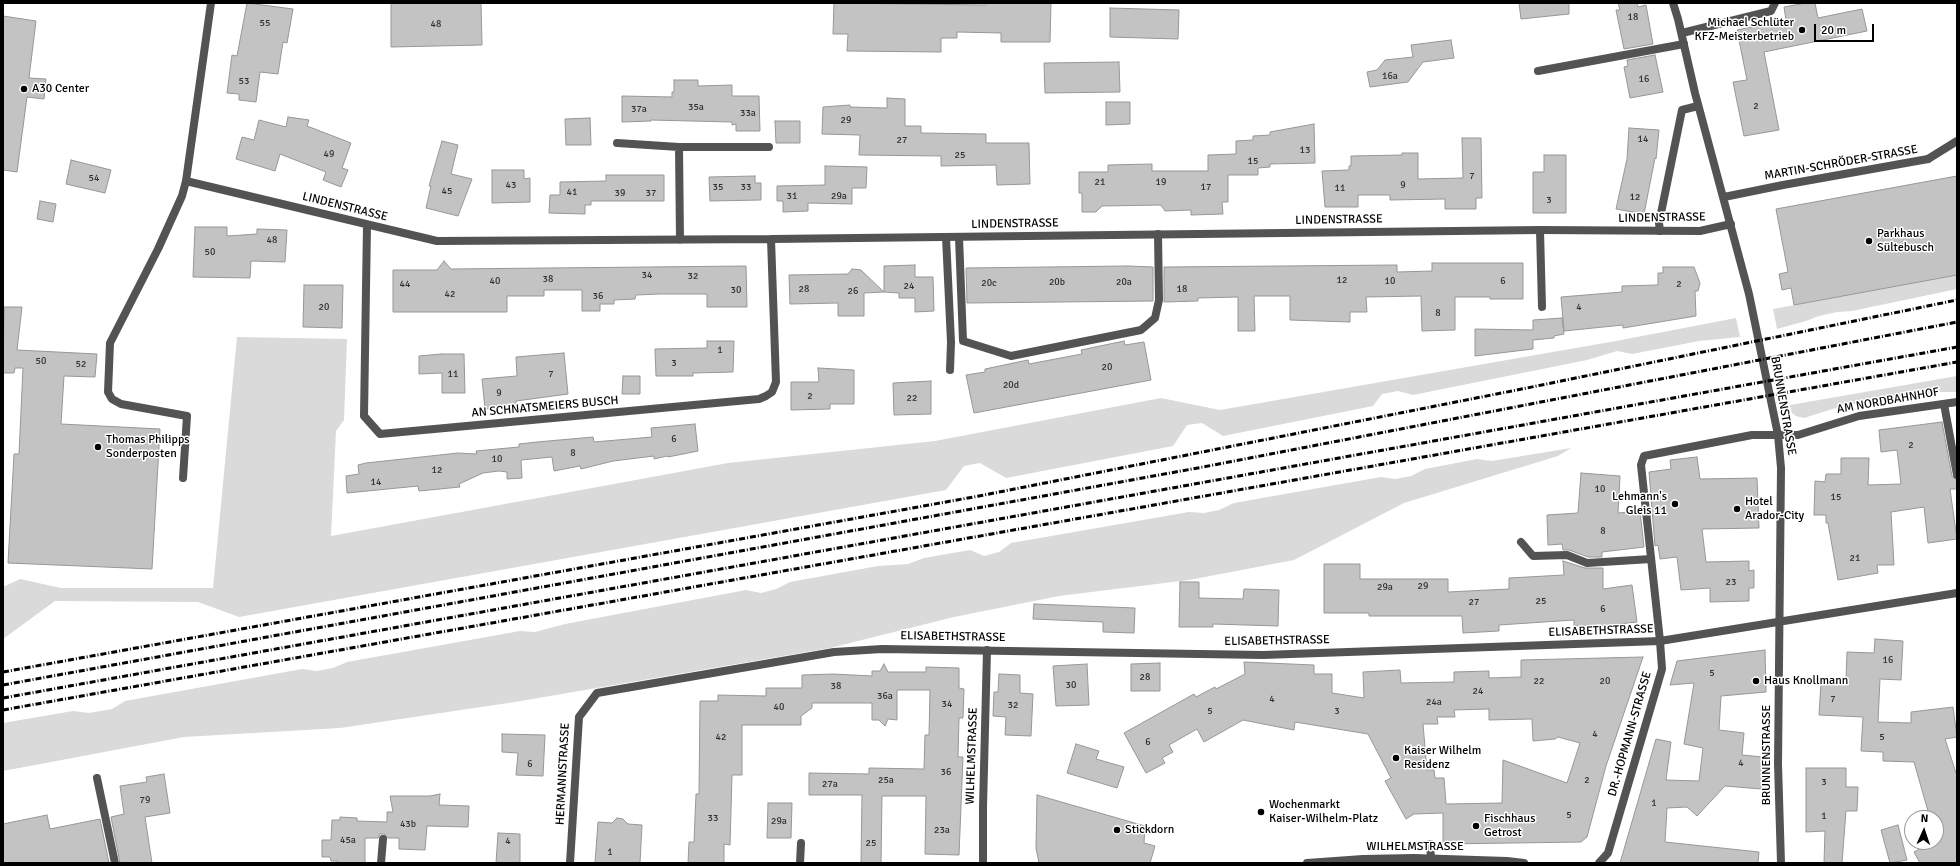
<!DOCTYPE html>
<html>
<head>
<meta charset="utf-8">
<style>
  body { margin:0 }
  #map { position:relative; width:1960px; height:866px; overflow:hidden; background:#fff; font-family:Signika,sans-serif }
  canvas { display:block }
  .frame { position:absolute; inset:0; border:4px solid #000; pointer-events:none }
  .north { position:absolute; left:1904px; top:810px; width:40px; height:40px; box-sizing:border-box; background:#fff; border:1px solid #999; border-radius:50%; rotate:3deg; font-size:11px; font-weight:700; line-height:16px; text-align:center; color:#000 }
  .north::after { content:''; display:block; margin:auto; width:14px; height:18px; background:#000; clip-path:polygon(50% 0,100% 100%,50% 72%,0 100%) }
  .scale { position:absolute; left:1814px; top:24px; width:60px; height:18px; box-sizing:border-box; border:2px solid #000; border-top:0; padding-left:5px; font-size:12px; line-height:14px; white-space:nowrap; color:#000; -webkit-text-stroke:3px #fff; paint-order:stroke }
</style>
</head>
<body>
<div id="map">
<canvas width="1960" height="866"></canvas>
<div class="frame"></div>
<div class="north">N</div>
<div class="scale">20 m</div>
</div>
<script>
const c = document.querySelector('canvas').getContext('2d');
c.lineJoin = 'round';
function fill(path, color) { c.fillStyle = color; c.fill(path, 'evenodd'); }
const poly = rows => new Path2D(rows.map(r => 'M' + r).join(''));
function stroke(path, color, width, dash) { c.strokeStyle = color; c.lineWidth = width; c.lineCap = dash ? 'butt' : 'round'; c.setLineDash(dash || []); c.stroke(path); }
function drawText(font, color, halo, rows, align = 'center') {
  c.font = font + ' Signika,sans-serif'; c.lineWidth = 3; c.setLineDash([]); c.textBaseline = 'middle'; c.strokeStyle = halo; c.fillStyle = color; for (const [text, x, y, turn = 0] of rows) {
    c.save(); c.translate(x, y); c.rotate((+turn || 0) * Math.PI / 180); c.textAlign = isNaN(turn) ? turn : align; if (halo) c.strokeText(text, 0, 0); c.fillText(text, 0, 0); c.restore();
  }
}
const green = poly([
  [1957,275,1957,289,1852,311,1837,312,1819,316,1806,321,1777,329,1773,309],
  [1736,318,1740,337,1699,341,1632,354,1617,351,1587,360,1413,395,1398,391,1382,394,1373,406,1223,436,1202,423,1187,425,1173,446,1006,478,980,463,964,466,946,490,239,617,198,602,55,601,3,639,3,587,20,579,61,588,213,588,237,337,347,339,344,420,336,431,331,536,728,463,935,441,1161,398,1220,410,1616,341],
  [1957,376,1957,392,1941,392,1845,405,1804,418,1796,416,1792,413,1790,405],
  [1571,448,1558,456,1404,503,1294,560,1189,580,1059,596,954,617,830,648,515,702,340,728,184,737,3,771,3,723,73,711,89,713,112,709,125,701,302,669,317,671,333,668,347,662,520,631,535,632,565,624,746,590,761,593,776,589,790,582,878,566,908,564,924,558,970,550,984,556,999,552,1011,543,1189,512,1204,513,1219,510,1234,503,1381,477,1395,479,1411,476,1425,469,1477,459,1492,461]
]);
const building = poly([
  [247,3,293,9,287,43,283,42,278,74,260,72,256,102,239,100,239,94,227,93,232,55,237,56,247,3],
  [391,3,481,3,482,45,391,47,391,3],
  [834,3,986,5,986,3,1051,3,1050,42,1001,42,1001,33,957,32,957,38,941,38,941,52,847,51,848,34,833,34,834,3],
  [1519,3,1569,3,1569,14,1521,19,1519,3],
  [1618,3,1637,3,1638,7,1646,5,1653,44,1624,49,1616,10,1620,10,1618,3],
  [1806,3,1815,3,1818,18,1862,9,1867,31,1764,52,1779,130,1744,136,1733,82,1747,80,1737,30,1786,20,1784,7,1806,3],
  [1110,8,1179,10,1178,39,1110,37,1110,8],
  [3,16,36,21,29,78,46,79,44,99,27,97,17,172,3,170,3,16],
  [1451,40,1454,58,1423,62,1408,82,1370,87,1367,72,1377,70,1385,60,1413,57,1411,45,1451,40],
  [1655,55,1663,92,1630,98,1624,67,1628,66,1627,60,1655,55],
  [1119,62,1120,92,1045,93,1044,63,1119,62],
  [674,80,698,80,698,86,732,85,732,96,759,96,760,131,736,131,736,124,732,125,732,122,651,120,651,121,622,122,622,96,672,97,672,92,674,92,674,80],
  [887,98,905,99,905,126,921,126,921,133,986,134,986,143,1029,143,1030,184,997,185,996,165,941,166,941,156,859,155,860,135,822,134,823,107,850,105,850,107,887,108,887,98],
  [1106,102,1130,102,1130,124,1106,125,1106,102],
  [288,117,309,120,307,126,351,143,342,168,348,170,341,187,323,180,326,172,280,154,275,171,236,159,242,137,254,140,259,120,286,127,288,117],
  [590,118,591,145,566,145,565,119,590,118],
  [775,121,800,121,800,143,776,143,775,121],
  [1314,124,1315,163,1270,164,1270,167,1258,168,1258,175,1228,175,1228,202,1222,202,1223,214,1191,215,1191,210,1165,211,1161,205,1102,206,1096,212,1082,212,1082,193,1079,193,1079,172,1108,172,1108,165,1152,164,1152,171,1208,171,1208,155,1236,154,1236,141,1253,140,1253,136,1270,135,1270,132,1314,124],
  [1629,128,1659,130,1656,159,1655,158,1644,214,1616,209,1627,159,1629,128],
  [1462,138,1481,138,1482,198,1476,198,1476,209,1445,209,1445,199,1390,200,1390,195,1358,195,1358,207,1325,207,1322,171,1349,170,1349,166,1351,166,1351,156,1402,155,1402,153,1418,153,1418,179,1463,178,1462,138],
  [442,141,458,145,451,174,472,179,458,216,426,208,431,186,429,186,442,141],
  [1544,155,1566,155,1566,213,1533,213,1533,172,1544,172,1544,155],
  [71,160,111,170,105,193,66,184,71,160],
  [825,166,867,167,866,188,852,188,852,204,808,203,808,211,783,212,783,201,777,201,777,186,825,185,825,166],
  [492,170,524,170,524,179,530,178,530,202,492,203,492,170],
  [606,175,664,175,664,201,591,201,591,205,585,205,585,214,549,213,550,195,560,195,560,182,606,181,606,175],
  [755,176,755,183,761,183,761,200,710,201,709,177,755,176],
  [1957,176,1957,275,1794,305,1791,288,1782,290,1779,274,1788,272,1776,209,1957,176],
  [40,201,56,204,53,222,37,219,40,201],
  [195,227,227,227,227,236,257,234,257,229,287,230,285,262,251,261,250,278,193,277,195,227],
  [444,261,451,269,746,266,747,307,707,307,707,294,660,294,636,295,635,299,614,300,614,304,600,304,600,311,582,311,582,290,544,290,544,296,507,296,507,312,393,312,393,270,437,270,444,261],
  [1432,263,1523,263,1523,299,1490,299,1490,297,1455,297,1455,330,1422,331,1421,296,1366,297,1367,312,1350,312,1350,322,1290,320,1290,296,1254,296,1255,331,1238,331,1238,297,1198,298,1198,301,1164,302,1164,267,1397,265,1397,272,1432,271,1432,263],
  [915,265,915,277,933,277,934,311,915,312,915,298,899,298,899,293,884,292,884,266,915,265],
  [1128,266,1153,267,1153,301,967,303,966,268,1128,266],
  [1663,267,1694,267,1700,283,1698,291,1695,291,1696,316,1623,328,1623,325,1564,331,1561,297,1622,292,1622,286,1658,285,1658,273,1663,273,1663,267],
  [852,269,861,270,884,292,864,293,864,316,838,316,838,303,790,304,789,275,848,274,852,269],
  [304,285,343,285,342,328,303,327,304,285],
  [4,307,22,307,17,350,97,354,95,377,64,376,61,424,160,429,152,569,8,563,14,454,19,454,23,368,15,368,14,373,3,373,4,307],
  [1562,318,1564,334,1554,336,1554,338,1533,340,1533,349,1475,356,1475,329,1533,330,1533,320,1562,318],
  [707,341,734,341,733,372,693,373,693,376,656,376,655,349,707,348,707,341],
  [1124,341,1125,345,1144,342,1151,380,974,413,966,375,985,372,985,369,1028,360,1029,364,1082,354,1081,350,1124,341],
  [564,353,568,394,516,401,516,406,485,409,482,379,517,376,516,357,564,353],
  [441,354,464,354,465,393,442,393,442,373,419,374,419,356,441,354],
  [818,368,854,370,854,404,830,404,830,409,791,410,791,382,819,382,818,368],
  [623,376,640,376,640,394,622,394,623,376],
  [931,381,931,414,894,415,893,383,931,381],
  [1942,422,1952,476,1957,480,1957,489,1950,489,1957,539,1928,543,1924,507,1891,512,1894,565,1877,565,1878,573,1838,580,1828,523,1826,523,1826,515,1814,515,1815,481,1825,482,1826,474,1841,474,1841,458,1869,458,1868,485,1901,484,1897,450,1881,452,1879,430,1942,422],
  [695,424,698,451,668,457,667,456,654,459,654,456,613,461,581,469,580,466,554,471,552,457,521,460,522,478,507,479,507,472,499,471,483,473,459,484,460,487,419,491,418,486,347,493,346,476,359,474,358,465,366,463,458,453,477,454,476,451,519,447,519,444,537,442,593,437,594,442,652,437,651,428,695,424],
  [1697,457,1700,479,1757,478,1759,528,1702,529,1706,562,1749,561,1749,571,1754,570,1754,588,1749,588,1749,601,1710,602,1710,588,1681,590,1677,557,1660,559,1658,545,1655,546,1649,472,1671,469,1670,460,1697,457],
  [1581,473,1620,476,1618,513,1640,511,1644,547,1602,552,1602,557,1588,557,1569,550,1563,550,1562,544,1548,545,1547,515,1578,513,1581,473],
  [1563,561,1585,568,1603,568,1603,589,1632,585,1637,622,1601,626,1574,626,1574,620,1499,625,1499,631,1463,633,1462,616,1369,616,1369,613,1324,613,1324,564,1360,564,1360,579,1448,579,1448,592,1509,589,1509,578,1564,575,1563,561],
  [1180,582,1199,582,1199,598,1243,599,1244,589,1279,590,1278,626,1213,624,1213,627,1179,627,1180,582],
  [1034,604,1135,608,1134,633,1103,632,1103,622,1033,619,1034,604],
  [1875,639,1903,641,1901,680,1880,679,1878,722,1911,723,1911,712,1953,707,1957,737,1945,739,1957,776,1957,863,1920,863,1914,852,1932,842,1936,842,1936,818,1930,818,1914,762,1883,761,1883,752,1861,751,1863,717,1819,715,1821,683,1834,683,1834,680,1846,680,1847,652,1874,653,1875,639],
  [1765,650,1766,692,1721,696,1719,730,1744,733,1742,755,1763,757,1761,789,1725,786,1697,816,1687,807,1667,808,1665,842,1759,852,1758,863,1620,863,1656,739,1671,742,1666,780,1699,781,1703,748,1684,744,1694,683,1670,685,1677,661,1765,650],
  [1643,657,1606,766,1587,837,1581,842,1443,844,1443,813,1414,814,1406,819,1385,781,1391,778,1368,734,1295,722,1294,730,1243,720,1204,742,1197,729,1169,745,1173,752,1162,758,1165,763,1146,773,1124,733,1194,694,1196,697,1215,687,1216,689,1245,674,1244,662,1314,665,1314,674,1332,674,1332,693,1364,698,1363,672,1400,670,1401,683,1454,682,1454,672,1489,671,1489,678,1521,677,1521,660,1643,657],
  [1489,709,1489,720,1532,719,1533,741,1555,739,1558,737,1580,743,1567,783,1503,760,1502,803,1446,804,1444,778,1435,778,1434,770,1427,770,1423,724,1438,724,1437,717,1455,717,1454,710,1489,709],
  [1160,663,1160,691,1131,691,1131,664,1160,663],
  [884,664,888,672,926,672,926,667,959,668,959,688,964,689,963,718,959,718,958,757,963,757,959,855,925,854,926,796,882,796,881,863,861,863,862,795,809,795,809,773,869,774,869,768,924,769,925,735,929,735,930,690,897,690,897,720,888,719,885,726,879,720,872,720,872,703,812,703,812,708,801,716,801,725,742,725,742,775,732,775,730,845,724,844,724,863,688,863,689,842,694,842,696,794,699,794,700,701,718,701,718,695,766,696,766,688,802,688,802,675,833,674,872,676,872,671,880,671,884,664],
  [1087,664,1089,705,1056,706,1053,666,1087,664],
  [999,674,1020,675,1020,693,1033,694,1031,736,1005,735,1006,717,993,716,994,692,998,692,999,674],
  [502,734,545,735,543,776,516,775,518,753,502,752,502,734],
  [1076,744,1099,751,1096,759,1124,767,1117,788,1067,773,1076,744],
  [1806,768,1846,768,1846,787,1858,787,1857,811,1846,811,1842,863,1824,863,1825,831,1806,832,1806,768],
  [164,774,170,813,145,817,152,863,120,863,111,817,124,814,120,786,147,782,146,777,164,774],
  [440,794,439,805,469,806,468,827,427,826,425,850,399,849,399,838,388,838,384,834,380,834,378,838,365,838,365,863,338,863,338,861,331,861,330,857,322,857,322,840,331,840,332,820,340,820,340,817,357,818,357,821,387,822,387,812,393,812,390,796,430,796,440,794],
  [1037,795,1145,826,1144,843,1155,846,1150,863,1039,863,1036,848,1037,795],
  [768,803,792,803,791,838,767,838,768,803],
  [47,815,50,829,100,819,109,863,3,863,3,824,47,815],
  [617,818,623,819,628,824,642,825,640,863,595,863,598,822,612,823,617,818],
  [1898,825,1907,860,1890,863,1881,830,1898,825],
  [498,833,520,834,520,863,496,863,498,833]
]);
const service = poly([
  [1682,33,1771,11,1775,3],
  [1538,71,1684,44],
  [1928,159,1957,141],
  [1540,230,1542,307],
  [1660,231,1659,223,1682,110,1698,106],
  [946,237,951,342,950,370],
  [959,237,963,341,1011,356,1141,330,1155,318,1159,300,1158,234],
  [1944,404,1957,475],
  [183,478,187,416,121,404,112,399,108,392,110,343,158,249,182,196,186,181],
  [1521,542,1533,556,1567,555,1587,563,1651,559],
  [97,778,115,863],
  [1430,844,1431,858],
  [381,863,383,839],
  [800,863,801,843],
  [983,863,983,807,987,650]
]);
const minor = poly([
  [211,3,186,181,437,241,771,239,1540,230,1700,231,1731,224],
  [1673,3,1678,19,1695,93,1749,294,1778,435,1781,468,1778,764,1781,863],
  [617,143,679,147],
  [1724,197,1783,185,1928,159],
  [367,225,364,416,380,434,759,399,766,396,772,392,776,382,771,239],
  [680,240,679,147,769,147],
  [570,863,579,717,597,693,834,652,882,649,1263,655,1660,641,1957,593],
  [1307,863,1363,859,1414,858,1507,861,1524,863],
  [1599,863,1608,853,1662,669,1660,641,1641,465,1644,456,1752,435,1798,435,1859,416,1957,402]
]);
const rail = poly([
  [3,672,979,496,1527,388,1957,300],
  [3,685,1203,467,1957,322],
  [3,698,1957,347],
  [3,710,1957,362]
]);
const markers = [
  [1802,30,4,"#000"],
  [24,89,4,"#000"],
  [1869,241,4,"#000"],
  [98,447,4,"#000"],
  [1675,504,4,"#000"],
  [1737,509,4,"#000"],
  [1756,681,4,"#000"],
  [1396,758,4,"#000"],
  [1261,812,4,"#000"],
  [1476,826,4,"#000"],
  [1117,830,4,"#000"]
];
const numberNames = [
  ["18",1633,17],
  ["55",265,23],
  ["48",436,24],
  ["16a",1390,76],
  ["16",1644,79],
  ["53",244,81],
  ["2",1756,106],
  ["35a",696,107],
  ["37a",639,109],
  ["33a",748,113],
  ["29",846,120],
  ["14",1643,139],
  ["27",902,140],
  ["13",1305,150],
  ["49",329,154],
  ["25",960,155],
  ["15",1253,161],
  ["7",1472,176],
  ["54",94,178],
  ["21",1100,182],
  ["19",1161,182],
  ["43",511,185],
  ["9",1403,185],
  ["35",718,187],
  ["33",746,187],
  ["17",1206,187],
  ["11",1340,188],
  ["45",447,191],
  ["41",572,192],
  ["39",620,193],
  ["37",651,193],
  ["31",792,196],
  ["29a",839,196],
  ["12",1635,197],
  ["3",1549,200],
  ["48",272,240],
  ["50",210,252],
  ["34",647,275],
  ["32",693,276],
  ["38",548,279],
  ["12",1342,280],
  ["40",495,281],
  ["10",1390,281],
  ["6",1503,281],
  ["20b",1057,282],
  ["20a",1124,282],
  ["20c",989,283],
  ["44",405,284],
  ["2",1679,284],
  ["24",909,286],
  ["28",804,289],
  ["18",1182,289],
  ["30",736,290],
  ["26",853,291],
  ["42",450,294],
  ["36",598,296],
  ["20",324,307],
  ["4",1579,307],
  ["8",1438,313],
  ["1",720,350],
  ["50",41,361],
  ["3",674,363],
  ["52",81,364],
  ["20",1107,367],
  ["11",453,374],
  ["7",551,374],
  ["20d",1011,385],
  ["9",499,393],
  ["2",810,396],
  ["22",912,398],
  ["6",674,439],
  ["2",1911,445],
  ["8",573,453],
  ["10",497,459],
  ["12",437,470],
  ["14",376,482],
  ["10",1600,489],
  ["15",1836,497],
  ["8",1603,531],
  ["21",1855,558],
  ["23",1731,582],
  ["29",1423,586],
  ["29a",1385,587],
  ["25",1541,601],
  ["27",1474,602],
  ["6",1603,609],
  ["16",1888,660],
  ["5",1712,673],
  ["28",1145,677],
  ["22",1539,681],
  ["20",1605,681],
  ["30",1071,685],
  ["38",836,686],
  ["24",1478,691],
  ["36a",885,696],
  ["4",1272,699],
  ["7",1833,699],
  ["24a",1434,702],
  ["34",947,704],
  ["32",1013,705],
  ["40",779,707],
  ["5",1210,711],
  ["3",1337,711],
  ["4",1595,734],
  ["42",721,737],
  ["5",1882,737],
  ["6",1148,742],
  ["4",1741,763],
  ["6",530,764],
  ["36",946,772],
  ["25a",886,780],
  ["2",1587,780],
  ["3",1824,782],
  ["27a",830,784],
  ["79",145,800],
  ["1",1654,803],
  ["5",1569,815],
  ["1",1824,816],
  ["33",713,818],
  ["29a",779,821],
  ["43b",408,824],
  ["23a",942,830],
  ["45a",348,840],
  ["4",508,841],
  ["25",871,843],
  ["1",610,852]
];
const poiNames = [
  ["Michael Schlüter",1794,23,"right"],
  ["KFZ-Meisterbetrieb",1794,37,"right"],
  ["A30 Center",32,89],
  ["Parkhaus",1877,234],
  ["Sültebusch",1877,248],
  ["Thomas Philipps",106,440],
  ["Sonderposten",106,454],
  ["Lehmann's",1667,497,"right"],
  ["Gleis 11",1667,511,"right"],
  ["Hotel",1745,502],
  ["Arador-City",1745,516],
  ["Haus Knollmann",1764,681],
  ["Kaiser Wilhelm",1404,751],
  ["Residenz",1404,765],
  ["Wochenmarkt",1269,805],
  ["Kaiser-Wilhelm-Platz",1269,819],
  ["Fischhaus",1484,819],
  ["Getrost",1484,833],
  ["Stickdorn",1125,830]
];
const streetNames = [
  ["MARTIN-SCHRÖDER-STRASSE",1841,163,-10],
  ["LINDENSTRASSE",345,207,14],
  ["LINDENSTRASSE",1662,218,-1],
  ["LINDENSTRASSE",1339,220,-1],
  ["LINDENSTRASSE",1015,224,-1],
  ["AM NORDBAHNHOF",1888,401,-10],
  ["BRUNNENSTRASSE",1783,406,80],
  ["AN SCHNATSMEIERS BUSCH",545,407,-5],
  ["ELISABETHSTRASSE",1601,631,-2],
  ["ELISABETHSTRASSE",953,637,1],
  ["ELISABETHSTRASSE",1277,641,-1],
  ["DR.-HOPMANN-STRASSE",1630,734,-74],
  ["BRUNNENSTRASSE",1767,755,-90],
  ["WILHELMSTRASSE",972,756,-88],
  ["HERMANNSTRASSE",563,774,-87],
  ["WILHELMSTRASSE",1415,847]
];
fill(green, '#dadada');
fill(building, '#c3c3c3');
stroke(building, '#979797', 1);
stroke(service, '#535353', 8);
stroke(minor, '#535353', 8);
stroke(rail, '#000', 3, [6, 2, 1, 2]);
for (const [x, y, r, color] of markers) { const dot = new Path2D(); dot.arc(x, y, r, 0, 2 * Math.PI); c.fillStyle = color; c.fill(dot); stroke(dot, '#fff', 1.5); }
drawText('10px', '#313131', null, numberNames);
drawText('12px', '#000', '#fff', poiNames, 'left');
drawText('12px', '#000', '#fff', streetNames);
</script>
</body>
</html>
